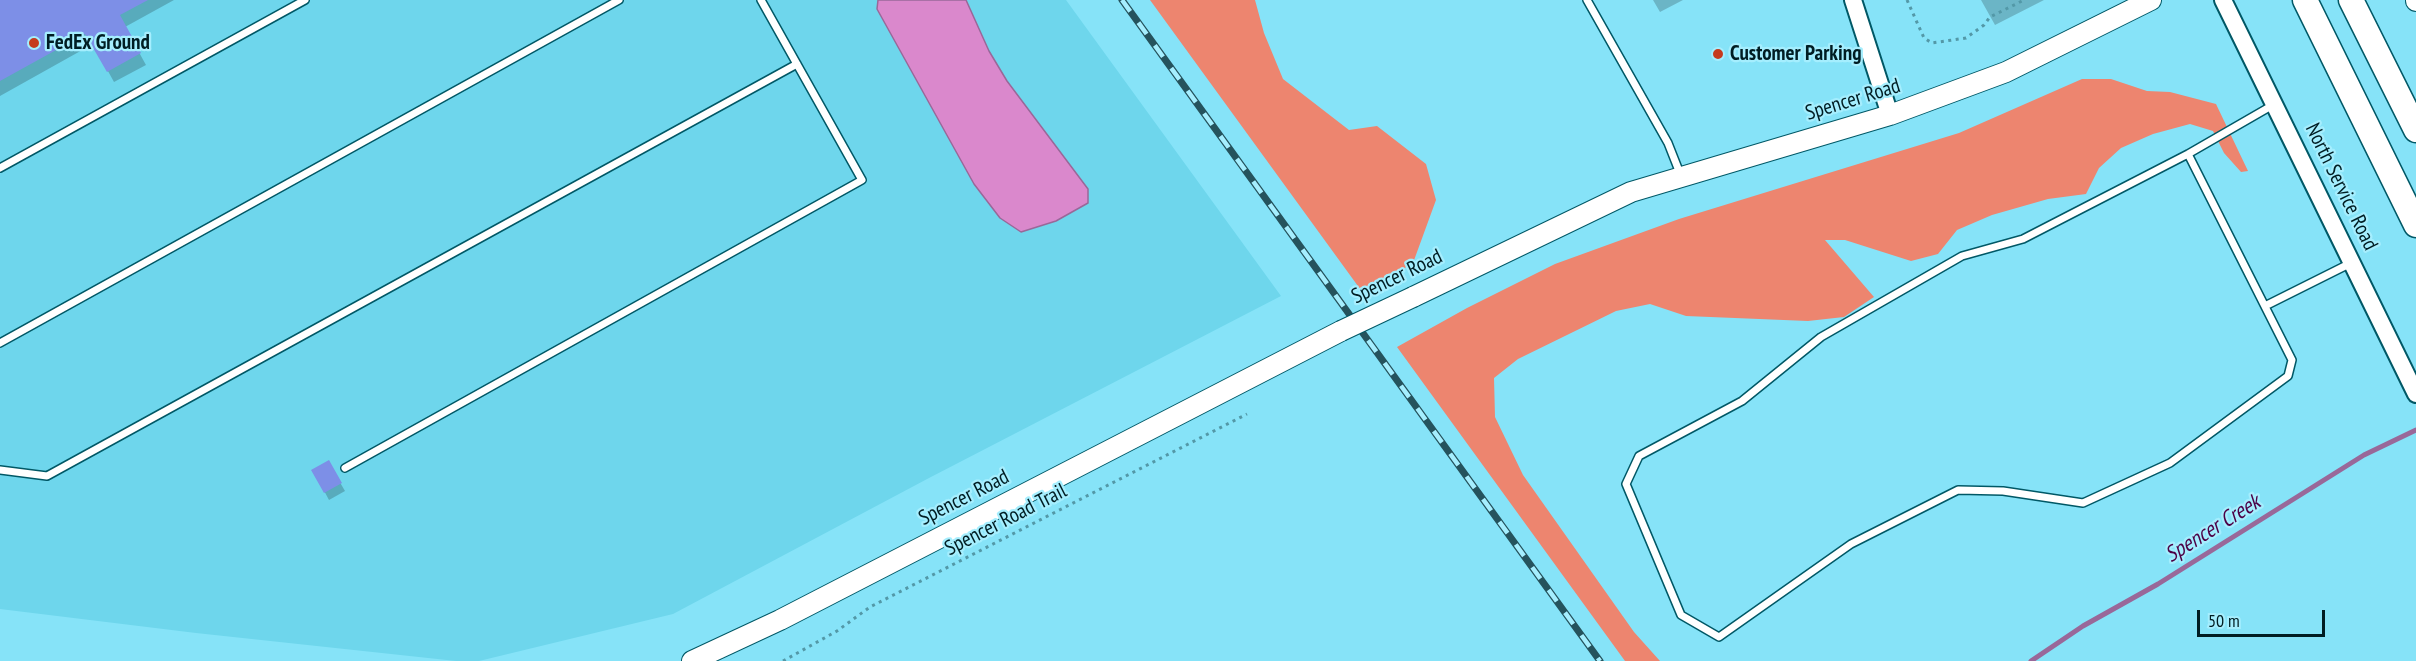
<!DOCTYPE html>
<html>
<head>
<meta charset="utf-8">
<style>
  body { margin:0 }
  #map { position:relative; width:2416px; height:661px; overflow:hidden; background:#86e3f8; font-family:"PT Sans Narrow",sans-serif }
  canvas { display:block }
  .scale { position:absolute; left:2197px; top:610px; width:128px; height:27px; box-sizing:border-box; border:3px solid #001d23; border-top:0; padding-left:8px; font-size:18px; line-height:21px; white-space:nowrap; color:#001d23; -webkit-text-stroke:4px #a5eefe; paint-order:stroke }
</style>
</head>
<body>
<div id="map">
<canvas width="2416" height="661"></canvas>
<div class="scale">50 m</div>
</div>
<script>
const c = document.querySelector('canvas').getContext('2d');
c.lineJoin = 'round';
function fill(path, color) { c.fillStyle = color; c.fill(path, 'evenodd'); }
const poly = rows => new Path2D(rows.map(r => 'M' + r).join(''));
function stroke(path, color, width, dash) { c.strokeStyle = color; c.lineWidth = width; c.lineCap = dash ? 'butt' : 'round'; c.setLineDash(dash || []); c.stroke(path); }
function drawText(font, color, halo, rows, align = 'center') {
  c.font = font + ' "PT Sans Narrow",sans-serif'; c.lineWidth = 4.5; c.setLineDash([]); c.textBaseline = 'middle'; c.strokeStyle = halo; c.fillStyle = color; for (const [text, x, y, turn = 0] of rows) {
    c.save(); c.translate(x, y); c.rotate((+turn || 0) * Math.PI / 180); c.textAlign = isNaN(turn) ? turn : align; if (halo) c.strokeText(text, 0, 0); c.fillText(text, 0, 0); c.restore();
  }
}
const built = poly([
  [0,0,1066,0,1281,296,929,478,673,614,479,661,456,661,196,633,0,609]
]);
const forest = poly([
  [1150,0,1255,0,1264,33,1283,79,1349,130,1377,126,1426,164,1436,200,1413,263,1363,293],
  [2082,79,2111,79,2147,91,2170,92,2216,104,2248,171,2241,172,2224,153,2213,131,2190,124,2153,134,2121,148,2099,168,2086,194,2048,199,1992,215,1957,230,1938,254,1911,261,1845,240,1825,240,1874,297,1844,317,1808,321,1686,316,1650,304,1616,311,1518,359,1494,378,1495,417,1523,475,1634,632,1660,661,1625,661,1397,347,1467,308,1555,264,1679,219,1959,133]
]);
const water = poly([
  [878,0,966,0,989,51,1007,81,1088,189,1088,203,1056,221,1021,232,1000,218,974,184,877,9,878,0]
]);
const shadow = poly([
  [0,0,174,0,125,27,146,65,114,82,93,44,0,96],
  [1653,0,1683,0,1660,12],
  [1981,0,2044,0,1995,25],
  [328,462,345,491,329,500,313,470]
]);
const stream = poly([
  [2031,661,2083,626,2158,584,2364,455,2416,430]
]);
const building = poly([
  [0,0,148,0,120,15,141,53,107,72,85,34,0,81],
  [329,460,342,483,324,493,311,470]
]);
const path = poly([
  [1907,0,1924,38,1932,43,1966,38,1984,25,1990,17,2024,0],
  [783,661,837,631,870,607,1247,414]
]);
const service = poly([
  [1587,0,1668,143,1681,176],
  [2188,154,2292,360,2288,376,2170,463,2083,503,2003,491,1958,490,1851,544,1719,637,1681,615,1626,484,1639,456,1742,401,1821,337,1962,256,2023,239,2188,154,2273,105],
  [0,168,305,0],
  [2265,306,2351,263],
  [0,343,619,0],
  [345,468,862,180,761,0],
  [0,470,47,476,797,64]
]);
const tertiary = poly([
  [1853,0,1890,115],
  [2223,0,2416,394]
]);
const secondary = poly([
  [2416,0,2416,1],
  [1413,297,1631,192,1890,115,2006,72,2151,0],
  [692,661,780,620,1341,331]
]);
const motorway = poly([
  [2305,0,2416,225],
  [2351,0,2416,130]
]);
const rail = poly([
  [1122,0,1600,661]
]);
const secondaryBridge = poly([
  [1341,331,1413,297]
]);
const markers = [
  [34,43,6,"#c53b1e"],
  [1718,54,6,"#c53b1e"]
];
const poiNames = [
  ["FedEx Ground",46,43],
  ["Customer Parking",1730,54]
];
const streetNames = [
  ["Spencer Road",1853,100,-17],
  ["North Service Road",2341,187,64],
  ["Spencer Road",1397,277,-26],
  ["Spencer Road",964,498,-27],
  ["Spencer Road Trail",1006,520,-27]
];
const waterNames = [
  ["Spencer Creek",2213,529,-32]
];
fill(built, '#6ed6ec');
fill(forest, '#ed856f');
fill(water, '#da88cc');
stroke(water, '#996899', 1.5);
fill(shadow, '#0003');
stroke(stream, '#996899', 5);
fill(building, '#7d8fe7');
stroke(service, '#005866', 10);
stroke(tertiary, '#005866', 20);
stroke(secondary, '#005866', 22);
stroke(motorway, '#005866', 27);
stroke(path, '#5398a7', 3, [3, 4.5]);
stroke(service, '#fff', 7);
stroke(tertiary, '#fff', 16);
stroke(secondary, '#fff', 20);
stroke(motorway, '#fff', 24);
stroke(rail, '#25535d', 7);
stroke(rail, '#a5eefe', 4.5, [14]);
stroke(secondaryBridge, '#005866', 22, []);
stroke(secondaryBridge, '#fff', 20);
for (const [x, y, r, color] of markers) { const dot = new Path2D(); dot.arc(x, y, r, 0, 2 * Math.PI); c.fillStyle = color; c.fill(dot); stroke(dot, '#a5eefe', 2); }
drawText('bold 21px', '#001d23', '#a5eefe', poiNames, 'left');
drawText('21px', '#001d23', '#a5eefe', streetNames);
drawText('italic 22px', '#4c0045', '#a5eefe', waterNames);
</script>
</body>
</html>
